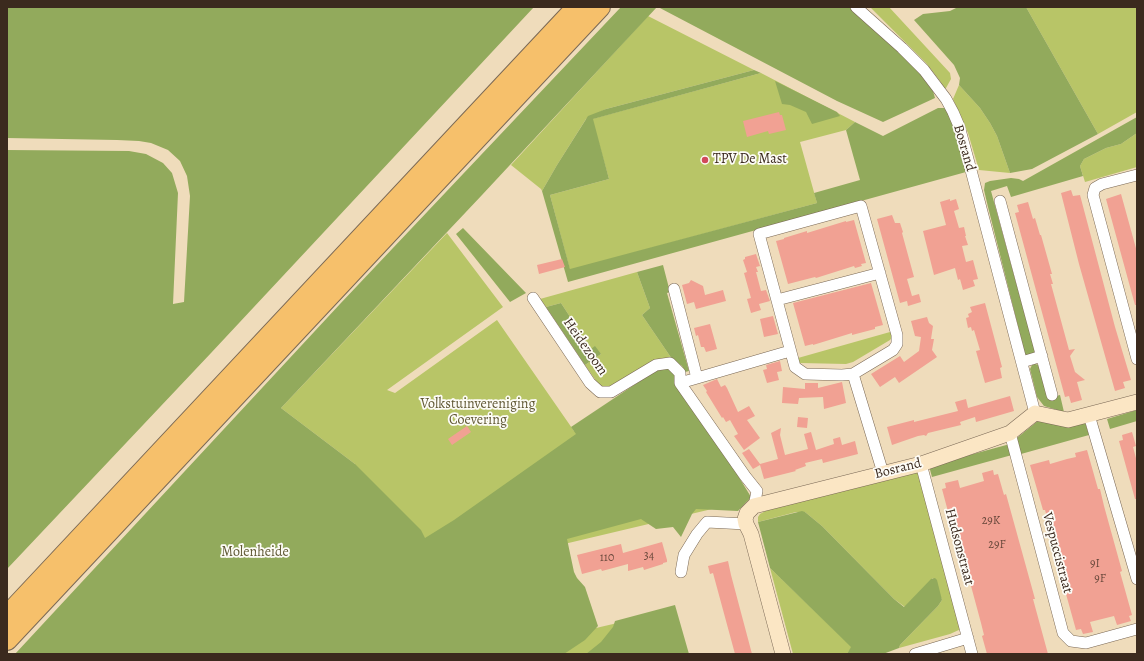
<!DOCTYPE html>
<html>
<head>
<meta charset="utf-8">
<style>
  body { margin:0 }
  #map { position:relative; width:1144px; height:661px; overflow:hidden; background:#efdcbb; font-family:Alegreya,serif }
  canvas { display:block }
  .frame { position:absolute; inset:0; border:8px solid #3b2a1e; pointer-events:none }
</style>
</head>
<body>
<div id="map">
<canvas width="1144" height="661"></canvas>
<div class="frame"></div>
</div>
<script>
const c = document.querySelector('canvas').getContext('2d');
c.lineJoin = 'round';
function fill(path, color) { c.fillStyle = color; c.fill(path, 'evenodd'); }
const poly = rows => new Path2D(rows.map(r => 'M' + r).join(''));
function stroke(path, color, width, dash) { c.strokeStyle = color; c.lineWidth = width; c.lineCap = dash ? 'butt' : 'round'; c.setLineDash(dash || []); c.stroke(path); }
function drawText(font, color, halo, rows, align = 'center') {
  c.font = font + ' Alegreya,serif'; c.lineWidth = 3.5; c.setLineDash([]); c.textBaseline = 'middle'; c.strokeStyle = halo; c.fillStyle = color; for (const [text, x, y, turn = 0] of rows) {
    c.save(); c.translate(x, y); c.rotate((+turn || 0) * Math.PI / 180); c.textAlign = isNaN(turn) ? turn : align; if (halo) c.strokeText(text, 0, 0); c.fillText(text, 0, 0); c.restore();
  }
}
const green = poly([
  [870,7,889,7,950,73,951,79,946,88,943,89,940,81,926,63],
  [1026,7,1137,7,1137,112,1098,134],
  [648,16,754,70,606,109,586,119,557,165,542,191,541,189,511,165],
  [761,73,855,122,846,130,800,142,817,203,570,270,550,195,609,179,592,119],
  [959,85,980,108,990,123,997,136,1010,173,979,170,968,133,953,99],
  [1137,133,1137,167,1085,182,1080,166,1084,159,1106,148,1121,144],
  [447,233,503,307,387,390,395,393,497,320,574,431,665,372,750,500,560,545,596,628,673,610,687,654,21,654,355,464,281,408],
  [637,272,650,308,642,315,672,359,664,358,654,361,612,389,601,388,585,365,601,354,591,349,561,303,546,307,540,299],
  [890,332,893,332,894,335,890,340,853,362,846,364,800,363,798,359,798,358],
  [916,472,920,474,961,629,950,634,899,648,900,645,938,606,942,600,933,578,905,607,894,599,822,526,805,512,796,512,758,522,758,517,760,514,767,510],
  [770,568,852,647,847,654,793,654]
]);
const forest = poly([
  [7,7,534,7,211,353,7,569,7,150,129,151,146,154,163,163,172,173,178,193,173,304,184,302,190,196,187,176,180,161,168,150,151,143,139,141,117,140,7,138],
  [621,7,657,7,482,195,281,408,355,464,421,530,425,538,454,520,576,434,571,427,661,367,670,369,678,377,751,497,738,511,696,509,692,514,681,537,673,527,656,529,641,519,567,539,574,572,577,578,585,587,598,626,585,640,564,654,15,654,340,304],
  [658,7,853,7,910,60,933,91,935,98,883,122,837,101],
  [958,7,1026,7,1098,134,1032,169,1010,173,997,136,990,123,980,108,959,85,960,78,954,65,914,20,923,14,950,11],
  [754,70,761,73,593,119,609,179,550,195,570,269,817,203,814,193,860,180,846,130,855,122,883,136,938,108,944,108,946,109,956,132,966,172,568,282,542,191,557,165,588,116,606,109],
  [775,81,837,112,840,116,812,124,806,112,790,105,782,104],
  [1137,117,1137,133,1121,144,1106,148,1084,159,1080,166,1083,176,1011,197,1007,186,991,191,1035,352,1033,356,1027,356,1025,354,988,207,984,190,985,183,990,181,1011,178,1019,179,1023,181],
  [463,228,526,293,510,302,456,234],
  [663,265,670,292,667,293,689,371,685,372,682,366,672,359,642,315,650,308,637,272],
  [561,303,591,349,595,346,601,354,585,365,546,307],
  [1035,364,1039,365,1048,398,1060,395,1064,412,1044,406,1037,397,1030,369,1032,365],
  [1137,410,1137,421,1110,429,1107,419],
  [1039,420,1085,422,1089,435,1021,454,1017,438],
  [1010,444,1012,455,932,477,929,466],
  [802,511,805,512,822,526,894,599,904,607,931,579,935,578,937,580,942,600,938,606,900,645,899,648,883,654,847,654,851,647,770,568,758,522],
  [675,605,689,654,586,654,601,642,613,627,615,621]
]);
const building = poly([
  [779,112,780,115,782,115,786,130,769,134,768,131,747,137,743,121],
  [1071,190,1073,196,1080,195,1115,327,1131,380,1123,382,1125,388,1115,391,1079,264,1061,193],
  [1121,194,1137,252,1137,305,1135,305,1106,199],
  [950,199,950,201,956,199,959,209,954,211,959,228,964,227,966,236,965,236,968,245,962,246,966,262,973,260,978,279,973,280,975,286,963,290,960,279,958,280,955,268,934,275,923,231,946,225,940,202],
  [1028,202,1033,219,1035,218,1040,235,1041,235,1052,274,1050,274,1053,284,1051,284,1069,350,1075,349,1070,356,1075,372,1085,380,1077,382,1082,400,1071,403,1069,396,1065,397,1015,213,1019,212,1017,205],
  [892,215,895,223,900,223,903,232,902,233,914,277,907,279,912,296,919,294,921,302,908,306,907,301,900,303,877,219],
  [854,220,866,263,861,264,862,266,855,268,854,266,816,278,815,277,788,284,776,241,784,239,784,238,807,231,807,233,846,221,846,222],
  [756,254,760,266,756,267,758,272,756,272,761,291,766,290,770,301,759,304,761,310,751,313,747,299,751,298,744,273,747,272,743,260,745,259,745,257],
  [562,259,565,267,539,274,537,265],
  [691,280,703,286,705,295,723,290,726,301,696,309,694,302,687,304,682,285,689,283],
  [871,283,883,325,875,327,875,329,852,335,852,333,813,345,813,344,805,346,793,303],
  [985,303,1002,367,1000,368,1002,378,985,383,976,351,980,350,974,330,972,331,971,327,968,328,966,318,969,317,968,314,972,312,970,307],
  [773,316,778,334,764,337,760,319],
  [927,317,929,323,933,326,931,339,934,339,932,350,937,357,899,383,895,377,880,387,871,374,900,356,904,362,919,351,921,337,915,336,911,321],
  [710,324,717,349,706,352,704,347,701,347,698,335,696,336,694,328],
  [780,361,782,371,777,372,779,380,767,383,763,370,767,369,766,365],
  [717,379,721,387,725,385,727,388,738,412,749,406,755,416,747,420,760,438,744,450,734,436,738,434,730,420,726,422,723,417,722,418,706,392,707,391,703,385],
  [842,382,846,403,824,409,823,397,799,398,798,404,782,403,783,387,805,389,805,383,818,383,818,388],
  [1010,396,1014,411,976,422,975,417,960,422,961,425,928,433,926,436,924,435,918,436,892,445,887,427,914,420,914,422,958,411,955,402,966,399,968,408],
  [798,417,808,418,807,428,797,427],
  [467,426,471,432,452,445,448,439],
  [781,428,780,435,785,455,808,449,804,434,811,432,816,450,834,444,833,439,840,437,842,445,855,441,858,454,823,463,822,459,805,463,806,466,795,470,796,471,764,479,760,465,753,469,742,453,749,449,760,464,778,459,771,433],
  [1132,432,1136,446,1133,447,1137,462,1137,499,1135,499,1119,441,1123,440,1122,435],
  [1087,450,1098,489,1100,489,1104,506,1122,571,1120,572,1132,615,1129,616,1131,621,1117,625,1114,616,1090,622,1093,632,1083,634,1081,629,1076,630,1066,594,1068,593,1051,531,1045,510,1043,510,1030,465,1049,460,1050,464,1067,459,1076,457,1075,453],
  [993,470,994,475,998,474,1004,495,1006,494,1035,599,1033,599,1048,654,987,654,982,636,984,635,981,623,957,534,954,534,942,489,946,488,945,483,958,480,960,488,984,481,982,473],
  [662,542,667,560,667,562,663,563,663,564,644,570,643,567,628,571,628,564,602,571,601,569,582,574,577,555,621,544,623,553],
  [728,561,731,575,752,654,735,654,713,573,710,574,708,566]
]);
const street = poly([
  [856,7,902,48,924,70,946,99,953,112,959,126,972,174,1035,413],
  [1137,175,1102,184,1095,188,1093,195,1137,359],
  [1000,201,1052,395],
  [861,206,897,335,897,344,893,350,853,374,842,375,805,374,795,367,759,234,861,206],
  [674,289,697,378],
  [533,298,590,383,600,392,611,392,656,365,670,363,680,373,680,383,790,351],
  [777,300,880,273],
  [1022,362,1042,356],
  [853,374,883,473],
  [680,383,745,476,757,491,754,506],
  [1089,415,1137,579],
  [1010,433,1063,633,1071,641,1086,643,1137,629],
  [921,464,972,654],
  [681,572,684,555,697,534,707,522,746,524],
  [915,654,968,638]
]);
const secondary = poly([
  [783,654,751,534,746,524,745,519,747,513,754,506,921,464,1010,433,1035,413,1068,420,1137,402]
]);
const highway = poly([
  [7,616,577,7],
  [7,640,600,7]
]);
const markers = [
  [705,160,4,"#d1495b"]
];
const numberNames = [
  ["29K",991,521],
  ["29F",997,545],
  ["34",649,556],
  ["110",607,558],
  ["9I",1095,564],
  ["9F",1100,579]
];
const streetNames = [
  ["Bosrand",964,148,74],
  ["Heidezoom",585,347,55],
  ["Bosrand",898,469,-14],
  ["Hudsonstraat",959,547,75],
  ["Vespuccistraat",1057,553,75]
];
const poiNames = [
  ["TPV De Mast",713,160]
];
const parkNames = [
  ["Volkstuinvereniging",478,405],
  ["Coevering",478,421],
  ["Molenheide",255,553]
];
fill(green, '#b8c567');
fill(forest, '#92aa5c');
fill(building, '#f1a193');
stroke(street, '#7a6855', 12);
stroke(secondary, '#7a6855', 16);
stroke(highway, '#7a6855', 22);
stroke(street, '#fff', 11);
stroke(secondary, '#fbe6c4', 15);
stroke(highway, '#f6c06b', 20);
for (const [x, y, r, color] of markers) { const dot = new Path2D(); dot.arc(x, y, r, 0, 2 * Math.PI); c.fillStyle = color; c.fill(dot); stroke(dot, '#fdfcf7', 1.5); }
drawText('12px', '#68483b', null, numberNames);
drawText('14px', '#3b2a1e', '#fdfcf7', streetNames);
drawText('14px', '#3b2a1e', '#fdfcf7', poiNames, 'left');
drawText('14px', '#605834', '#fdfcf7', parkNames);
</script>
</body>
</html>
